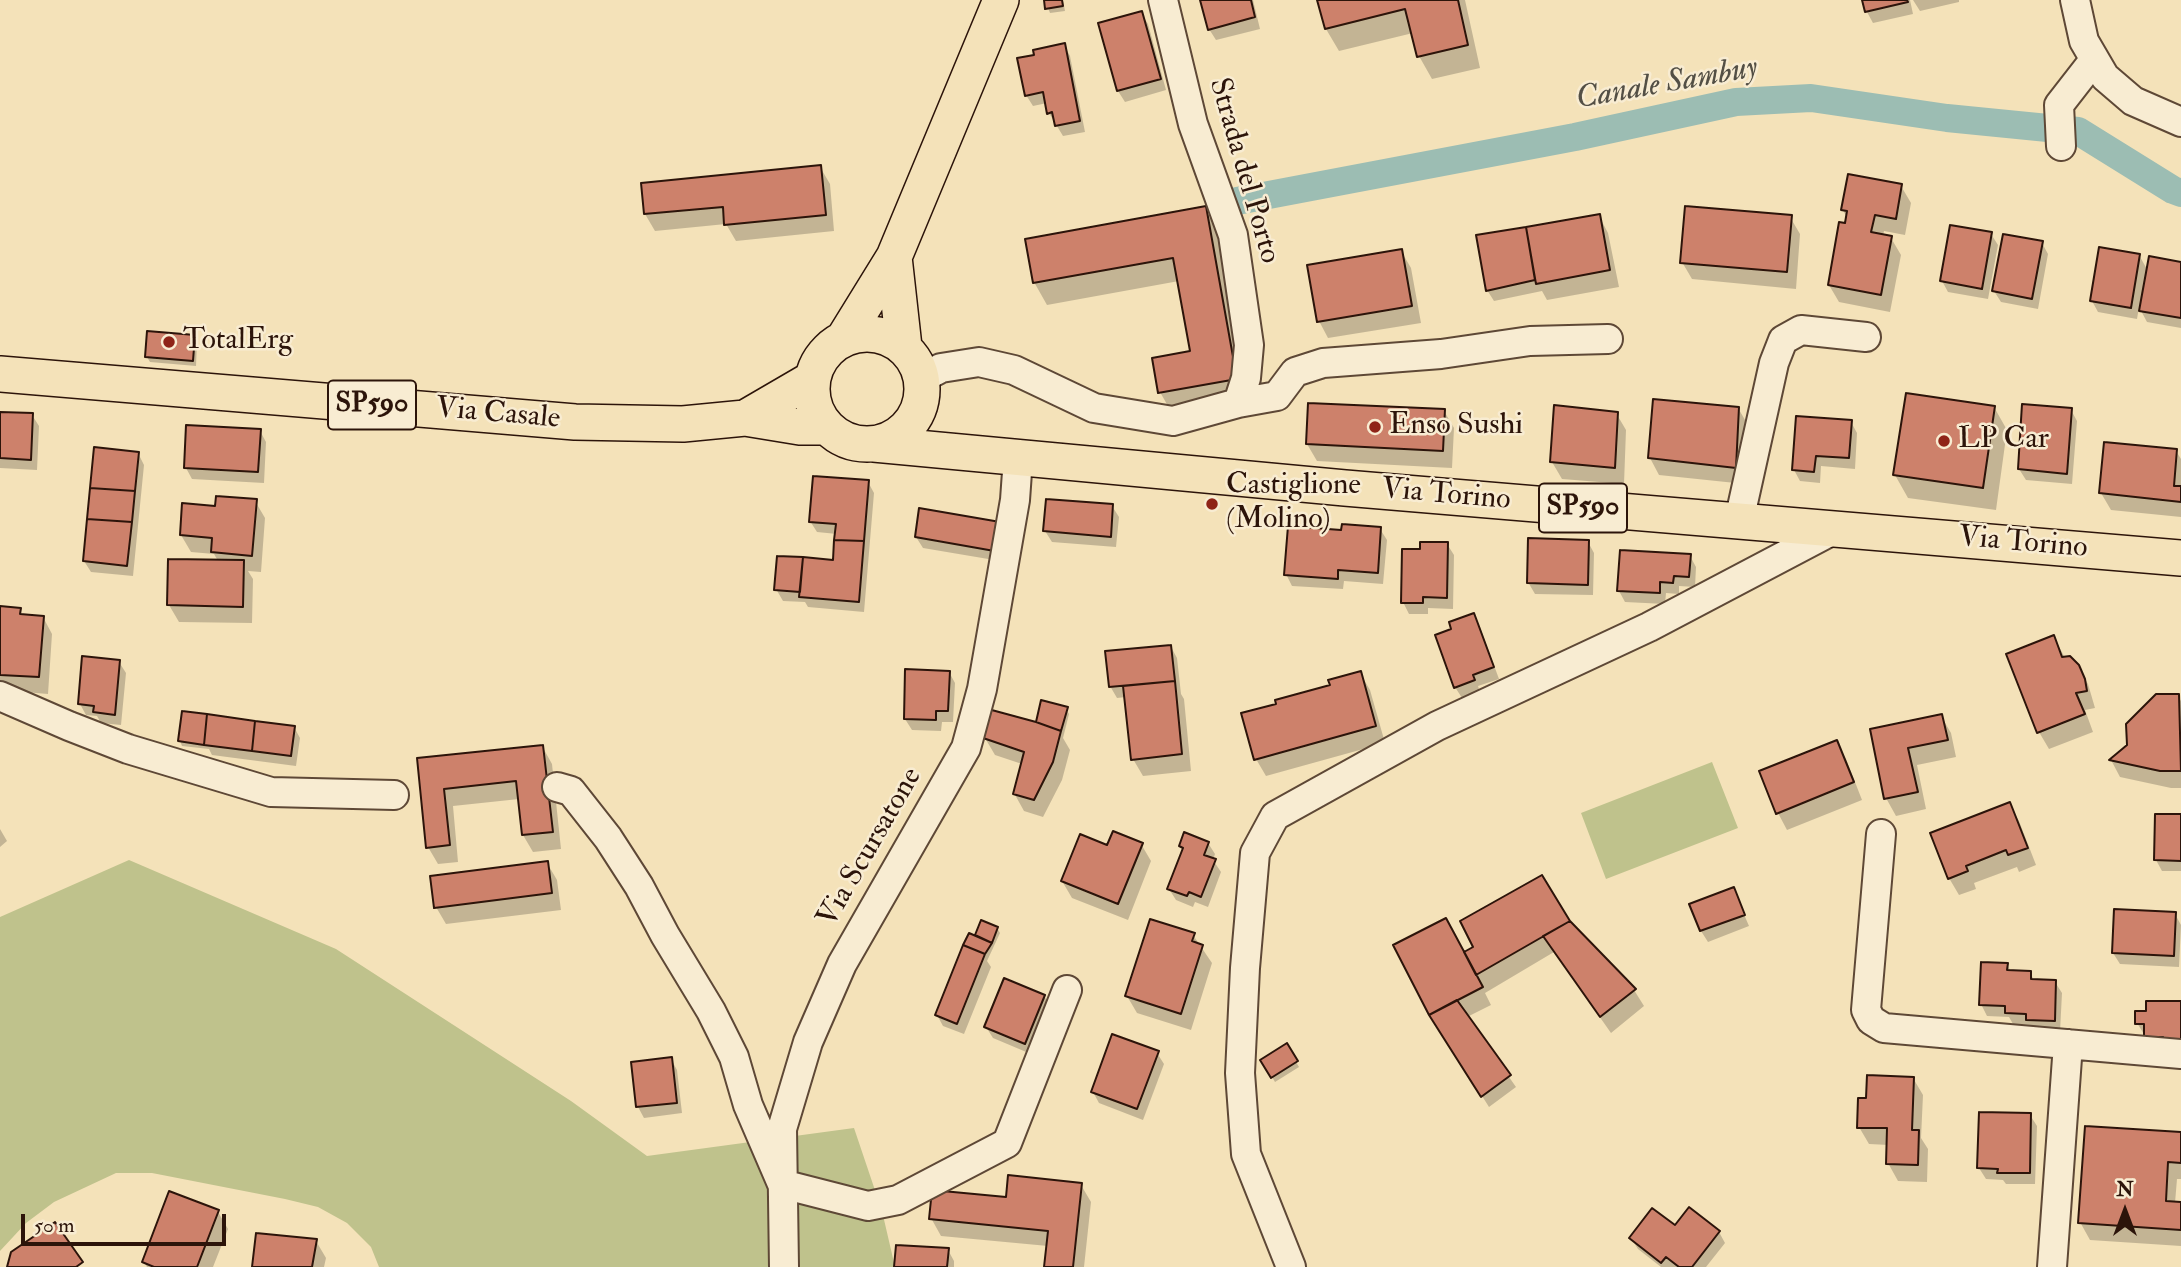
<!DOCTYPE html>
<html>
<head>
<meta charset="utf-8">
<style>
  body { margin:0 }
  #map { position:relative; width:2181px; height:1267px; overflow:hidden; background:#f4e2b9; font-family:"IM FELL Double Pica",serif }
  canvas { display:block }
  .north { position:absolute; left:2090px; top:1176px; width:70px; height:70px; -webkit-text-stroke:5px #f8ecd2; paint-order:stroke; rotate:0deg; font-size:19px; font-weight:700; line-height:28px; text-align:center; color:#2c140a }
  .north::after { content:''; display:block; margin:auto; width:24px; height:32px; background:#2c140a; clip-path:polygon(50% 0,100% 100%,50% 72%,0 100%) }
  .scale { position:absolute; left:21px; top:1214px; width:205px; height:32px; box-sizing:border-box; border:4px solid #2c140a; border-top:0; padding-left:9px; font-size:21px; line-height:24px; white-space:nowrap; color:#2c140a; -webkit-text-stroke:5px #f8ecd2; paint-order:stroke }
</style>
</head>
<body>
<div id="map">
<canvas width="2181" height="1267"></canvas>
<div class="north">N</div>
<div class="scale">50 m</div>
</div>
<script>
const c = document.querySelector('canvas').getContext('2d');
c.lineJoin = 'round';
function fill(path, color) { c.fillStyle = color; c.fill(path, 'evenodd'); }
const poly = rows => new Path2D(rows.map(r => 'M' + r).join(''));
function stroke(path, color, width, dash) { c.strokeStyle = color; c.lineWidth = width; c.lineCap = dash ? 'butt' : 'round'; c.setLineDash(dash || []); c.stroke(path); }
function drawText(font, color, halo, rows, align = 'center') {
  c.font = font + ' "IM FELL Double Pica",serif'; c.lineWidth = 5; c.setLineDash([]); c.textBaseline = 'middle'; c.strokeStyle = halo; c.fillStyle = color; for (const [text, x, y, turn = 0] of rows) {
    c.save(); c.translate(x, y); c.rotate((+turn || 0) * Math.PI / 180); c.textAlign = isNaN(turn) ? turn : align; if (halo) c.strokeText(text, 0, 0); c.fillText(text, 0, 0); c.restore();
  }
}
const green = poly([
  [1712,762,1738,828,1606,879,1581,813],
  [129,860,336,949,571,1101,647,1156,854,1128,882,1211,895,1267,379,1267,371,1247,347,1223,318,1207,285,1199,152,1173,116,1173,54,1202,26,1223,0,1251,0,917]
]);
const shadow = poly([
  [1045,0,1063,0,1065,11,1050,13],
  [1202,0,1253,0,1260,29,1216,40,1209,29],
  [1319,0,1465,0,1480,68,1432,79,1419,56,1413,33,1339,51,1326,29],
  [1864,0,1910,0,1913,14,1873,23,1867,12],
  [1913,0,1959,0,1959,2,1920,11],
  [1141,13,1148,24,1166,90,1125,102,1118,91,1100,24],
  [1064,45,1070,56,1085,132,1063,136,1049,113,1047,103,1033,106,1026,95,1036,56],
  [820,167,830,184,834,231,736,241,726,224,655,231,645,214],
  [1901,186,1911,203,1905,235,1884,231,1883,236,1891,238,1901,255,1890,312,1839,302,1829,285,1847,218,1843,210],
  [1205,208,1218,231,1249,401,1173,415,1160,392,1192,353,1179,281,1047,305,1034,282],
  [1599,216,1608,233,1619,287,1547,300,1542,291,1494,301,1487,290,1526,229],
  [1790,217,1800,234,1796,289,1692,279,1682,262],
  [1991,234,1998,245,1988,299,1948,292,1942,281],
  [2042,243,2048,254,2038,309,2001,302,1994,291],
  [1401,251,1411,268,1421,323,1328,338,1319,321],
  [2139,255,2148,271,2181,264,2181,328,2147,322,2139,307,2137,319,2098,312,2092,301],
  [194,337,197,342,196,366,150,362,147,357],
  [1994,407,2007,430,1996,510,1908,498,1895,475],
  [1738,408,1748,425,1745,484,1659,475,1650,458],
  [2071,410,2077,421,2072,484,2026,480,2019,469],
  [1444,411,1454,428,1452,468,1317,461,1307,444],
  [0,413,32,415,39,426,37,470,0,468],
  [1616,413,1626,430,1624,484,1562,479,1552,462],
  [1851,422,1857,433,1855,469,1821,466,1820,483,1800,481,1794,470],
  [260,431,266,442,264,483,192,479,186,468],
  [2176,451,2181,459,2181,517,2111,510,2101,493],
  [138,453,144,465,133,576,91,572,84,561],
  [868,482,874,493,864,612,808,607,805,602,783,601,776,589,834,562,837,534,817,532,810,521],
  [255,501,265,518,261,572,248,571,253,579,252,623,179,622,169,605,218,561,214,554,191,552,181,535,216,508],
  [1112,506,1119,517,1116,547,1052,542,1045,531],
  [1004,525,1006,562,923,548,916,537],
  [1380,529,1387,540,1383,584,1344,581,1343,589,1292,586,1286,574,1343,532],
  [1588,542,1594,553,1593,595,1535,594,1528,582],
  [1447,544,1454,555,1453,609,1428,608,1428,614,1409,614,1403,602,1421,551],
  [1690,556,1696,567,1695,587,1679,586,1679,594,1666,593,1665,604,1625,602,1619,591],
  [0,608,20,610,23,616,43,617,52,634,48,694,0,690],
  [1474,615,1480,627,1499,679,1478,686,1480,692,1462,698,1455,687,1453,630],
  [2054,637,2065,658,2077,666,2088,684,2095,708,2085,710,2093,732,2049,749,2039,732],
  [1171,647,1177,658,1181,694,1184,699,1191,771,1143,776,1133,759,1126,697,1117,698,1110,686],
  [119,662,126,673,121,725,101,723,97,716,86,715,80,704],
  [949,672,955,683,953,722,942,722,941,731,912,730,905,719],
  [1360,673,1370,690,1385,743,1266,776,1256,759,1278,705],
  [2178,696,2181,701,2181,788,2171,788,2120,777,2111,760],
  [1066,709,1069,714,1063,738,1070,750,1062,780,1043,817,1024,811,1014,793,1022,764,995,755,985,738,1038,724],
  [1941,716,1951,733,1956,757,1917,765,1926,809,1896,816,1886,798,1872,731],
  [294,727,300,738,296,766,212,755,209,749,182,746,180,741],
  [1836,742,1846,759,1862,800,1787,830,1778,813],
  [542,746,552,764,561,849,533,852,523,835,519,799,453,806,458,862,438,864,428,847,419,759],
  [2009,804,2019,821,2036,865,2019,872,2017,867,1974,883,1976,889,1959,895,1949,878],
  [2181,816,2181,871,2162,871,2156,860],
  [0,829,7,841,0,847],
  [1208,843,1215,854,1213,860,1221,872,1208,907,1195,902,1193,907,1176,900,1169,889,1184,851,1181,846],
  [1141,844,1151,861,1128,920,1072,898,1062,881],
  [547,863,557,880,561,910,446,924,436,907],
  [1733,889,1749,926,1708,942,1701,931],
  [2175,914,2181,925,2179,967,2120,964,2113,953],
  [982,922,997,928,1000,933,987,961,991,967,964,1034,943,1026,937,1015],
  [1569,922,1634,990,1644,1006,1611,1033,1554,952,1485,993,1491,1005,1467,1017,1516,1087,1489,1107,1441,1031,1464,954],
  [1193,935,1212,963,1191,1030,1137,1013,1127,996],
  [2007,964,2011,972,2030,973,2034,980,2055,982,2062,993,2060,1032,2034,1031,2030,1025,2013,1024,2009,1017,1987,1016,1981,1004],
  [1044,996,1051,1007,1031,1054,993,1038,986,1027],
  [2181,1003,2181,1052,2152,1047,2137,1023,2148,1013],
  [1286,1045,1299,1067,1275,1082,1262,1060],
  [1157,1053,1164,1064,1143,1120,1099,1103,1093,1092],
  [671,1059,677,1070,682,1113,644,1118,638,1107],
  [1913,1078,1923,1095,1921,1138,1928,1149,1927,1182,1898,1181,1888,1163,1889,1145,1869,1144,1859,1127,1868,1100],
  [2030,1115,2037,1126,2035,1184,2006,1184,2003,1180,1986,1179,1979,1168],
  [2181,1134,2181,1179,2177,1179,2175,1203,2181,1204,2181,1246,2090,1240,2080,1222],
  [1081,1185,1091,1202,1084,1267,1046,1267,1048,1246,941,1236,931,1218,1008,1199],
  [218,1212,228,1229,213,1267,147,1267,144,1262],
  [1675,1228,1719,1232,1725,1243,1706,1267,1661,1267,1638,1249,1631,1238],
  [316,1241,326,1258,324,1267,254,1267],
  [948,1250,954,1261,954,1267,896,1267]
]);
const canal = poly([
  [1237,201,1575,137,1736,102,1811,98,1947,118,2078,131,2173,190,2181,193]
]);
const building = poly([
  [1044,0,1062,0,1063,6,1045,9,1044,0],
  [1200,0,1251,0,1255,17,1208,30,1200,0],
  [1317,0,1458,0,1468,45,1417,57,1405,9,1325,29,1317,0],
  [1862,0,1907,0,1908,2,1865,12,1862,0],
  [1142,11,1161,79,1117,91,1098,23,1142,11],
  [1065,43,1080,121,1055,126,1052,112,1047,114,1043,92,1025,96,1017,58,1034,55,1033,50,1065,43],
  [821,165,826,215,724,225,723,207,644,214,641,183,821,165],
  [1848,174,1902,184,1896,219,1875,215,1871,232,1892,236,1881,295,1828,285,1839,222,1845,223,1847,211,1841,210,1848,174],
  [1206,206,1237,379,1158,393,1152,358,1190,351,1173,258,1033,283,1025,239,1206,206],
  [1685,206,1792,215,1787,272,1680,263,1685,206],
  [1600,214,1610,270,1536,284,1526,227,1600,214],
  [1950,225,1992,232,1982,289,1940,281,1950,225],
  [1526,227,1535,280,1486,291,1476,235,1526,227],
  [2003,234,2043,241,2032,299,1992,291,2003,234],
  [2099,247,2140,254,2131,308,2090,301,2099,247],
  [1402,249,1412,306,1317,322,1307,265,1402,249],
  [2149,256,2181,262,2181,318,2139,311,2149,256],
  [147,331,195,335,193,361,145,357,147,331],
  [1906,393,1995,406,1983,488,1893,475,1906,393],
  [1653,399,1739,407,1736,468,1648,458,1653,399],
  [1308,403,1445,409,1443,451,1306,444,1308,403],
  [2022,404,2072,408,2067,474,2018,469,2022,404],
  [1554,405,1618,412,1615,468,1550,462,1554,405],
  [0,412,33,413,31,460,0,458,0,412],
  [1796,416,1852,420,1849,458,1816,456,1814,472,1792,470,1796,416],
  [186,425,261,429,258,472,184,468,186,425],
  [2104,442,2177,449,2174,486,2181,486,2181,502,2099,493,2104,442],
  [94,447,139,452,135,491,90,488,94,447],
  [813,476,869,480,864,541,834,540,836,524,809,522,813,476],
  [90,488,135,491,132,522,87,519,90,488],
  [216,496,257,499,252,556,211,552,212,538,180,535,182,503,215,506,216,496],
  [1046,499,1113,504,1111,537,1043,531,1046,499],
  [919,508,1006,523,1000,552,915,537,919,508],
  [87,519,132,522,127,566,83,561,87,519],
  [1342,524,1381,527,1378,573,1338,570,1338,579,1284,575,1288,526,1341,530,1342,524],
  [1528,538,1589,540,1588,585,1527,583,1528,538],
  [834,540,864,541,859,602,799,597,803,557,833,560,834,540],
  [1420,542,1448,542,1447,598,1423,597,1423,603,1401,603,1402,549,1420,549,1420,542],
  [1620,550,1691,554,1689,577,1674,576,1673,583,1660,582,1660,593,1617,591,1620,550],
  [777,556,803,557,800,592,774,590,777,556],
  [168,559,244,560,243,607,167,605,168,559],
  [0,606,21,608,20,614,44,616,39,677,0,675,0,606],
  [1474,613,1494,667,1473,675,1475,680,1454,688,1435,635,1451,629,1449,622,1474,613],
  [2054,635,2062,657,2070,656,2079,665,2085,679,2087,691,2076,693,2085,714,2037,733,2006,654,2054,635],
  [1171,645,1175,681,1109,687,1105,651,1171,645],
  [82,656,120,660,115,715,93,712,94,706,78,704,82,656],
  [905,669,950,671,948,711,936,711,936,720,904,719,905,669],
  [1361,671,1376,726,1254,760,1241,713,1276,704,1275,700,1330,685,1328,680,1361,671],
  [1175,681,1182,754,1131,760,1123,686,1175,681],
  [2156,694,2179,694,2181,771,2160,771,2109,760,2127,745,2126,724,2156,694],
  [1041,700,1068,707,1061,731,1036,722,1041,700],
  [988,709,1036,722,1061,731,1053,762,1034,800,1013,794,1024,752,983,738,988,709],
  [182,711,207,714,204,745,178,741,182,711],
  [207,714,255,721,252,751,204,745,207,714],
  [1942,714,1948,740,1908,748,1918,792,1884,799,1870,729,1942,714],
  [255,721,295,726,291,756,252,751,255,721],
  [1837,740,1854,782,1776,814,1759,771,1837,740],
  [543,745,553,832,522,835,516,781,444,789,450,845,426,848,417,758,543,745],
  [2010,802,2028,848,2008,855,2006,850,1966,866,1968,871,1948,879,1930,833,2010,802],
  [2155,814,2181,814,2181,861,2154,860,2155,814],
  [1113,831,1143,843,1118,904,1061,881,1080,834,1107,845,1113,831],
  [1184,832,1209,842,1204,855,1216,859,1201,897,1189,892,1187,896,1167,889,1183,848,1179,846,1184,832],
  [548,861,552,893,434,908,430,876,548,861],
  [1542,875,1570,921,1476,975,1464,952,1473,947,1460,921,1542,875],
  [1734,887,1745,915,1700,931,1689,904,1734,887],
  [2114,909,2176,912,2174,956,2112,953,2114,909],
  [1446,918,1483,987,1429,1015,1393,945,1446,918],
  [1150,919,1195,933,1192,941,1203,945,1181,1014,1125,996,1150,919],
  [981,920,998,927,992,943,975,935,981,920],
  [1570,921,1636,989,1600,1017,1543,936,1570,921],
  [969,933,992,943,985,954,963,945,969,933],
  [963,945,985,954,957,1024,935,1015,963,945],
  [1981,962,2008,963,2007,970,2031,971,2031,979,2056,980,2055,1021,2026,1020,2026,1014,2005,1013,2005,1006,1979,1005,1981,962],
  [1004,978,1045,995,1025,1044,984,1027,1004,978],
  [1457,1000,1511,1075,1481,1097,1429,1015,1457,1000],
  [2146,1001,2181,1001,2181,1041,2163,1042,2163,1037,2144,1037,2144,1024,2135,1024,2135,1011,2146,1011,2146,1001],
  [1112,1034,1159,1051,1137,1109,1091,1092,1112,1034],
  [1287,1043,1298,1061,1271,1078,1260,1060,1287,1043],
  [672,1057,677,1103,636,1107,631,1062,672,1057],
  [1867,1075,1914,1077,1912,1130,1919,1130,1918,1165,1886,1164,1887,1128,1857,1128,1858,1098,1866,1098,1867,1075],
  [1979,1112,2031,1113,2030,1173,1997,1173,1998,1169,1977,1168,1979,1112],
  [2085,1126,2181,1132,2181,1163,2168,1162,2166,1201,2181,1202,2181,1230,2078,1223,2085,1126],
  [1008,1175,1082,1183,1073,1267,1044,1267,1048,1231,929,1219,932,1190,1006,1197,1008,1175],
  [169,1191,219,1210,197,1267,154,1267,142,1262,169,1191],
  [1689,1207,1720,1231,1692,1267,1679,1267,1666,1257,1661,1263,1629,1238,1652,1208,1675,1225,1689,1207],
  [55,1222,83,1262,76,1267,7,1267,11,1252,55,1222],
  [256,1233,317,1239,312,1267,252,1267,256,1233],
  [896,1245,949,1248,947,1267,894,1267,896,1245]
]);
const minor = poly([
  [2075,0,2084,41,2105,77,2133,101,2181,122],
  [2061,146,2059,105,2094,60],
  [922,378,941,368,979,362,1014,370,1094,408,1173,421,1238,403,1246,378,1249,345,1233,235,1193,124,1163,0],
  [1238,403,1277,396,1295,372,1323,363,1441,354,1530,341,1608,339],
  [1739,521,1774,363,1783,340,1801,330,1866,337],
  [0,696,69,726,128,749,271,792,394,795],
  [557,787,571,791,608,838,639,886,665,935,711,1011,734,1057,748,1105,782,1184,868,1206,898,1200,1007,1143,1067,990],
  [1881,834,1866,1010,1871,1020,1884,1028,2181,1054],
  [784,1267,782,1129,808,1042,842,964,966,748,982,689,1015,500,1018,458],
  [1291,1267,1246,1154,1240,1073,1245,968,1255,853,1275,816,1437,726,1649,627,1837,528],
  [2052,1267,2068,1044]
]);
const major = poly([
  [894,257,904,347],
  '812 389a55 55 0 1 1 110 0a55 55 0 1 1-110 0Z',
  [844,338,894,257,1001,0],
  [0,374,575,422,683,424,745,418,800,427,826,427],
  [745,418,812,379],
  [874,444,1345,488,2181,558]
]);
const markers = [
  [169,342,7,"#8f2418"],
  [1375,427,7,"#8f2418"],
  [1944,441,7,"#8f2418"],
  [1212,504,7,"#8f2418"]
];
const shields = [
  [372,405,88],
  [1583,508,88]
];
const shieldNames = [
  ["SP590",372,405],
  ["SP590",1583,508]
];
const streetNames = [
  ["Strada del Porto",1243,171,74],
  ["Via Casale",498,415,5],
  ["Via Torino",1446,496,5],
  ["Via Torino",2023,544,5],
  ["Via Scursatone",871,848,-60]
];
const poiNames = [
  ["TotalErg",183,342],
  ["Enso Sushi",1389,427],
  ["LP Car",1958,441],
  ["Castiglione",1226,487],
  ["(Molino)",1226,521]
];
const waterNames = [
  ["Canale Sambuy",1667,85,-10]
];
fill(green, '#bfc28c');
fill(shadow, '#0003');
stroke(canal, '#9cbdb3', 28);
fill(building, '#cd816b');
stroke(building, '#2c140a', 2);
stroke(minor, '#5e4836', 32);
stroke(major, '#2c140a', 38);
stroke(minor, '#f8ecd2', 28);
stroke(major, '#f4e2b9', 35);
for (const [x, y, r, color] of markers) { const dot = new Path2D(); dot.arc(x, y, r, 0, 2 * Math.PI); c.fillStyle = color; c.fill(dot); stroke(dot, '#f8ecd2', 2.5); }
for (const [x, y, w] of shields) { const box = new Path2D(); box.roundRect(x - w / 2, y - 24.5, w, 49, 5); c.fillStyle = '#f8ecd2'; c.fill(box); stroke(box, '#2c140a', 2); }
drawText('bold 28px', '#2c140a', null, shieldNames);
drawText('30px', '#2c140a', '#f8ecd2', streetNames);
drawText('30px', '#2c140a', '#f8ecd2', poiNames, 'left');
drawText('italic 32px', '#534f45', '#f8ecd2', waterNames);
</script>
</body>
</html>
